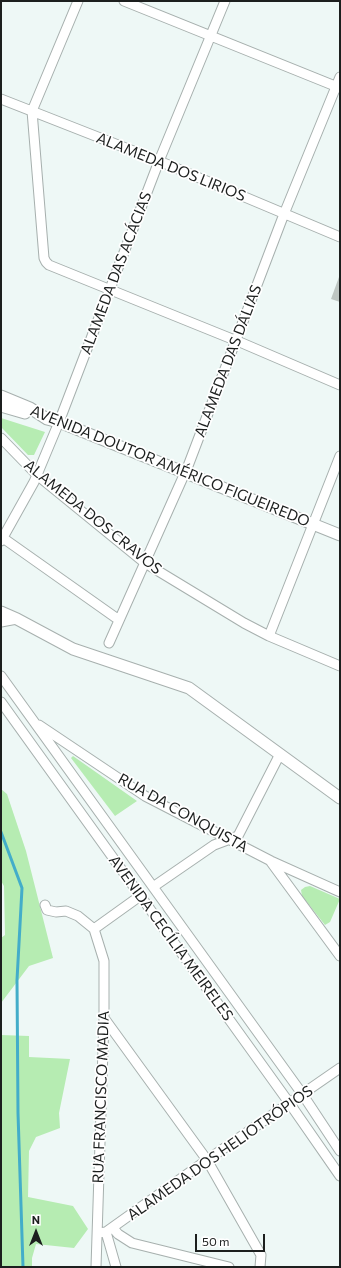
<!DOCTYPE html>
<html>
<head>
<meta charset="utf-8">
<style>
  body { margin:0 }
  #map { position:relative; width:341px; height:1268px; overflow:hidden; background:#eef8f6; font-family:Commissioner,sans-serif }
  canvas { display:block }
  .frame { position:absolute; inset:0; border:2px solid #1c1f1e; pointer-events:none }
  .north { position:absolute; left:16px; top:1212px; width:40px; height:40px; -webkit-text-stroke:3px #fff; paint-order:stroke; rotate:0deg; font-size:11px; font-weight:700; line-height:16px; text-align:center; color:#1c1f1e }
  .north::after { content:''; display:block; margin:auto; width:14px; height:18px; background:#1c1f1e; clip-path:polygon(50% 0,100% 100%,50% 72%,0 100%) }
  .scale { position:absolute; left:195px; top:1234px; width:70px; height:18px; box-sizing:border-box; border:2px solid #1c1f1e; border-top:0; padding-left:5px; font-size:12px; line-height:14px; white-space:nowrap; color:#1c1f1e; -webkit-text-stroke:3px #fff; paint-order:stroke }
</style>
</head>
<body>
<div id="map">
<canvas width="341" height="1268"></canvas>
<div class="frame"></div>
<div class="north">N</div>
<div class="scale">50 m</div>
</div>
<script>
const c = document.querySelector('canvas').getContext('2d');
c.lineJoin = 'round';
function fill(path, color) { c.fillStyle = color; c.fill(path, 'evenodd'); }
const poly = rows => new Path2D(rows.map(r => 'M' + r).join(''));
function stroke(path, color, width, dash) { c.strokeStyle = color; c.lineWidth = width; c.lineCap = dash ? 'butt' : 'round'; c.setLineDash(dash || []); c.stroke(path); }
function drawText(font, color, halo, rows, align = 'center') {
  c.font = font + ' Commissioner,sans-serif'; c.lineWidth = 3.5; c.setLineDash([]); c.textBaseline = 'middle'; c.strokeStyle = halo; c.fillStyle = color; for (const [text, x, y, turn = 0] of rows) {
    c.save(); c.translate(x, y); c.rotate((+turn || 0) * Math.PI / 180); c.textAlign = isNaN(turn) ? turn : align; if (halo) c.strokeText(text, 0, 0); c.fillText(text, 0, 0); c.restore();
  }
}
const green = poly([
  [1,418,45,432,34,455,28,455,1,427],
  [73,756,137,801,115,816,71,758],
  [1,789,7,794,26,851,53,958,29,966,1,1003,1,938,5,935,4,886,1,881],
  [310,886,340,899,330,922,325,925,302,896,301,890,305,887],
  [1,1035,29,1036,29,1057,70,1059,59,1113,60,1128,36,1137,29,1151,28,1197,73,1206,88,1229,74,1248,36,1244,32,1258,32,1267,1,1267]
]);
const stream = poly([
  [1,832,22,888,17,980,18,1113,23,1267]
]);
const building = poly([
  [339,277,340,277,340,302,331,299]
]);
const minor = poly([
  [78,1,32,111,44,258,46,262,49,265,242,343,340,385],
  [124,1,340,88],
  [1,99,159,161,340,237],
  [1,438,37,475,145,563,244,623,269,636,340,666],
  [3,538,119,620],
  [1,541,34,482,59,422,159,161,225,1],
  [1,622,17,619],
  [269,636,340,456],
  [109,643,188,466,284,214,340,77],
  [1,676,303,1095,340,1151],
  [1,702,290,1104,340,1176],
  [39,725,145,796,271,861,340,892],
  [271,862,340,956],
  [153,887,214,845,238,836,280,754],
  [45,905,47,910,56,912,66,911,78,916,94,929],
  [94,929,104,961,104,1018,96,1267],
  [94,929,140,896],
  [104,1018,207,1160,261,1255,260,1267],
  [113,1228,118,1234,132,1243,229,1267],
  [106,1232,116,1267],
  [98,1233,106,1232,207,1160,340,1068]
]);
const major = poly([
  [1,396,30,408,47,419,59,422,340,535],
  [1,406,25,413],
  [1,612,17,619,73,649,189,688,340,798]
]);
const streetNames = [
  ["ALAMEDA DOS LIRIOS",171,167,22],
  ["ALAMEDA DAS ACÁCIAS",116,273,-69],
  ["ALAMEDA DAS DÁLIAS",228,361,-69],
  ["AVENIDA DOUTOR AMÉRICO FIGUEIREDO",170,466,22],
  ["ALAMEDA DOS CRAVOS",93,517,39],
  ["RUA DA CONQUISTA",183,813,29],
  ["AVENIDA CECÍLIA MEIRELES",171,938,54],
  ["RUA FRANCISCO MADIA",101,1097,-88],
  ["ALAMEDA DOS HELIOTRÓPIOS",220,1153,-35]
];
fill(green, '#b6ecb2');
stroke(stream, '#43adc9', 3);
fill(building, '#bec6c2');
stroke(minor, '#a7b0ae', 11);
stroke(major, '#a7b0ae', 13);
stroke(minor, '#fff', 9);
stroke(major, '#fff', 11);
drawText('15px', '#1c1f1e', '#fff', streetNames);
</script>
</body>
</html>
